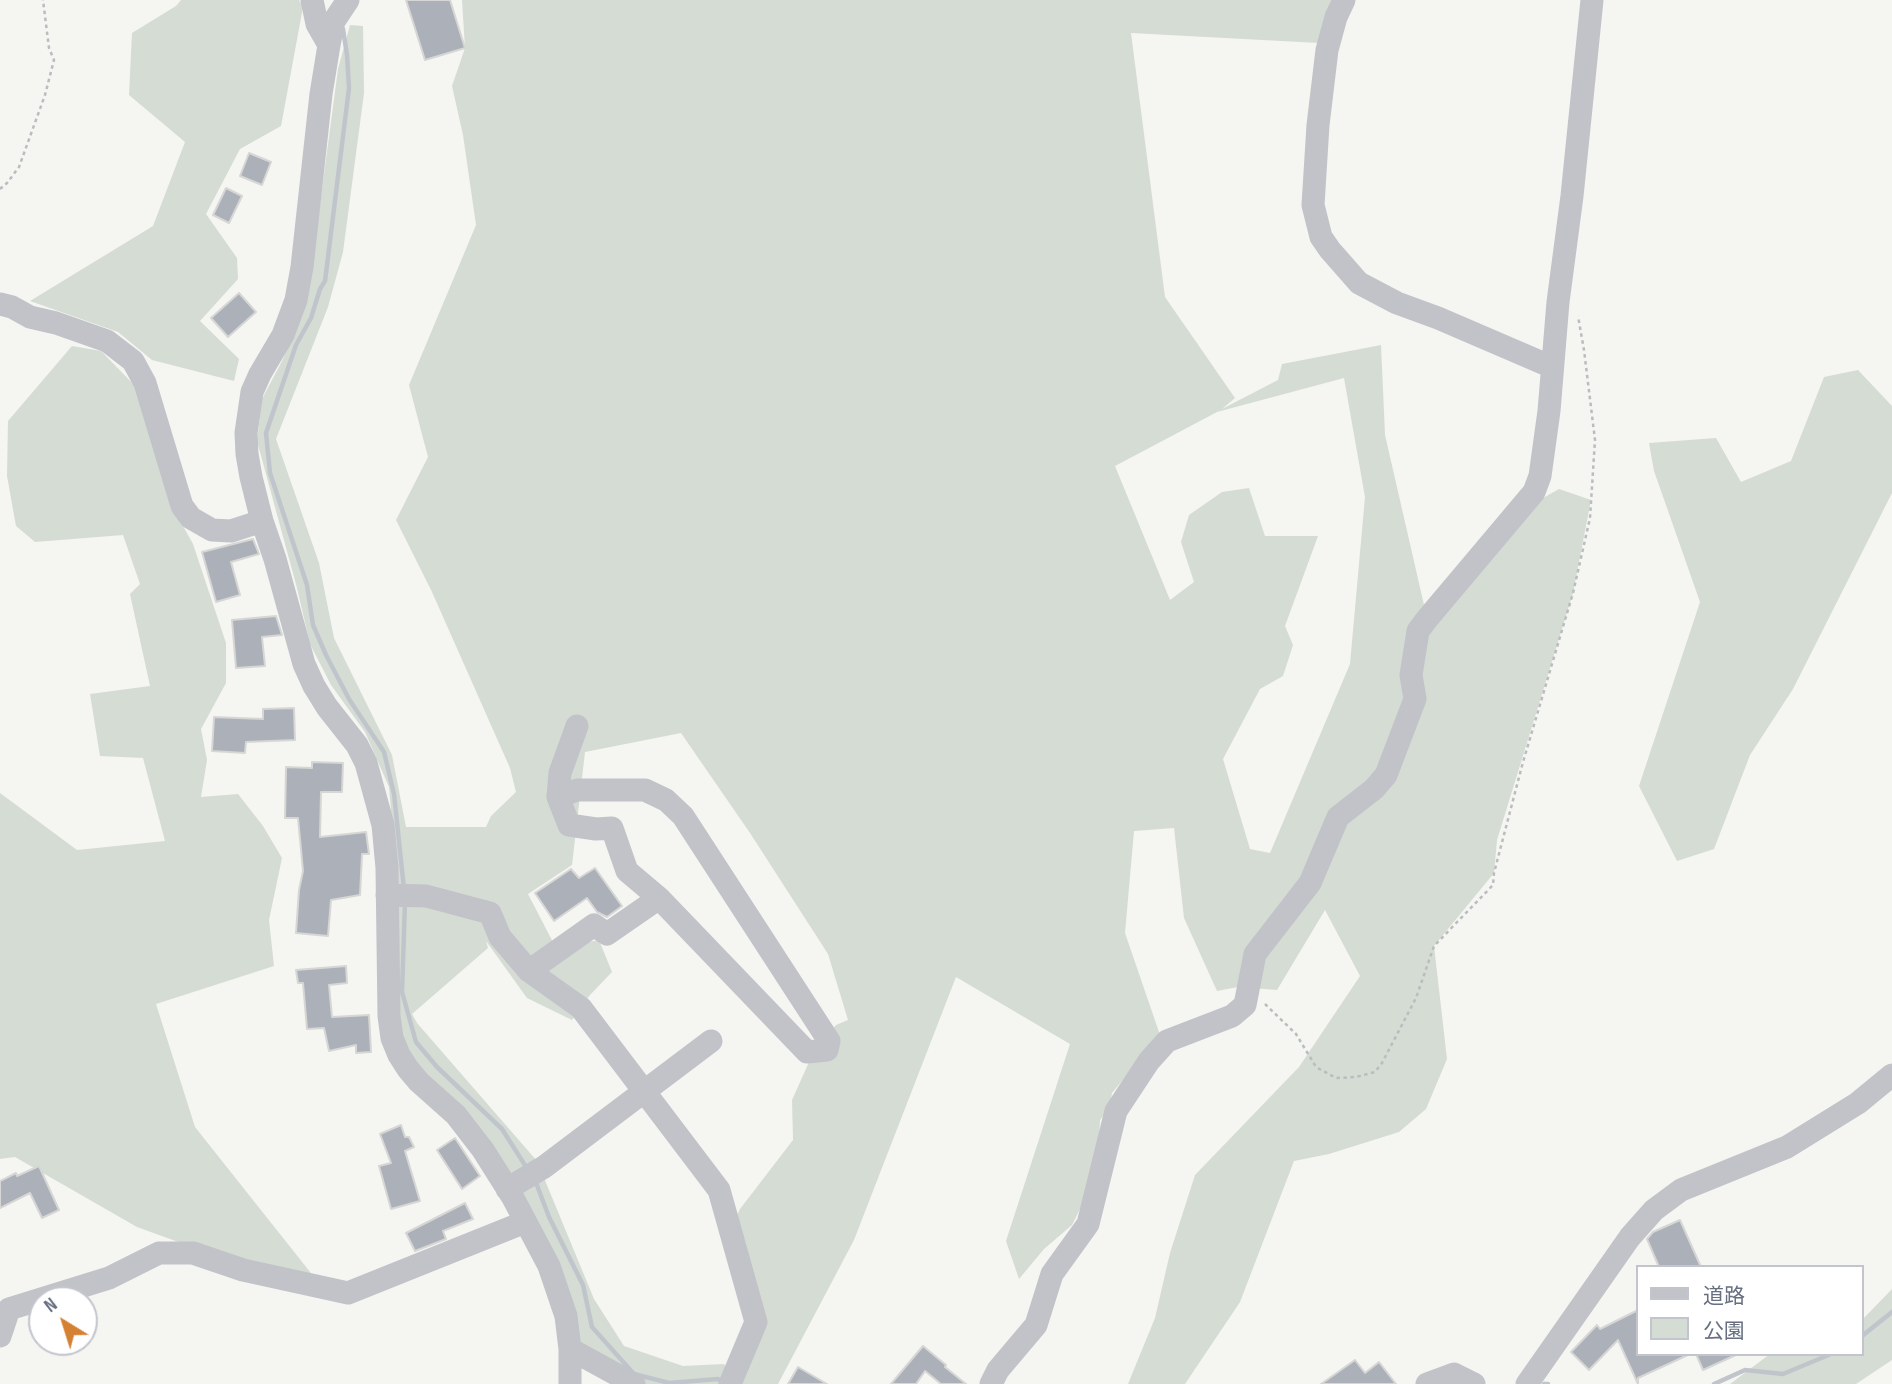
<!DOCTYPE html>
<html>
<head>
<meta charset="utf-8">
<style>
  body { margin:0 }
  #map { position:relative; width:1892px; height:1384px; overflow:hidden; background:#f5f5f2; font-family:"Sofia Sans Condensed","Noto Sans JP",sans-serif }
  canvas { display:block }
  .legend { position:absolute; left:1636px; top:1265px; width:228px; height:91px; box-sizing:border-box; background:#fff; border:2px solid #c2c5cd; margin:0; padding:9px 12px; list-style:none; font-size:21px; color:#676f81 }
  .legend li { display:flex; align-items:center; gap:14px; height:35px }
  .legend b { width:35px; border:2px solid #c2c5cd }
  .north { position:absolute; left:28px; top:1286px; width:70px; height:70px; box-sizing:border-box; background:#fff; border:2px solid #c2c5cd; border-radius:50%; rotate:322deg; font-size:19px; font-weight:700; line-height:28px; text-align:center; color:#676f81 }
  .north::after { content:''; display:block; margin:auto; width:24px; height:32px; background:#d48133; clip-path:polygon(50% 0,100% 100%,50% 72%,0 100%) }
</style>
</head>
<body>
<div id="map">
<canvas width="1892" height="1384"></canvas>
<ul class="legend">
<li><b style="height:9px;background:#c1c3c8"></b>道路</li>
<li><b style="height:19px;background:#d5dcd4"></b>公園</li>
</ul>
<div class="north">N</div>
</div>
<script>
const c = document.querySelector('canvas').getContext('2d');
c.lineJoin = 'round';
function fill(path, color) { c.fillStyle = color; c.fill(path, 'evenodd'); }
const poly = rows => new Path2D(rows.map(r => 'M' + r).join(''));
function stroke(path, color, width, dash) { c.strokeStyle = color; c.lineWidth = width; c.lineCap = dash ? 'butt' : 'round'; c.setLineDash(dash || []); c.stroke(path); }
const green = poly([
  [181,0,299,0,303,7,281,126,240,149,206,214,237,258,238,279,200,321,239,359,234,381,152,360,118,332,30,301,153,226,185,142,129,95,132,33,176,6],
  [462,0,1333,0,1319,43,1131,33,1165,297,1235,398,1222,409,1278,380,1282,364,1381,345,1385,435,1424,605,1477,544,1501,522,1559,489,1591,500,1573,593,1497,840,1494,873,1434,946,1447,1059,1426,1109,1399,1132,1329,1154,1294,1161,1240,1302,1185,1384,1128,1384,1155,1318,1170,1253,1195,1175,1299,1067,1360,976,1325,910,1277,990,1238,987,1217,991,1184,918,1174,828,1134,831,1125,933,1160,1035,1112,1093,1109,1109,1100,1120,1097,1175,1072,1225,1044,1249,1019,1279,1006,1241,1070,1044,956,977,854,1240,778,1384,741,1384,750,1322,724,1243,740,1209,793,1140,792,1100,814,1051,836,1025,848,1020,828,954,750,833,681,733,585,752,572,865,528,894,556,948,599,940,612,972,590,995,572,1020,527,998,486,941,488,948,412,1014,417,1023,537,1161,594,1299,624,1346,683,1366,724,1364,737,1384,642,1384,581,1347,576,1318,416,1064,396,1036,395,858,389,787,365,732,331,685,310,644,297,588,257,441,262,399,282,361,307,302,338,69,350,25,363,26,364,93,343,252,328,307,276,439,319,563,334,638,392,755,406,827,486,827,491,816,516,792,510,768,432,592,396,520,428,457,409,385,476,225,463,135,452,86,465,48],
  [1344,378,1365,497,1350,664,1270,853,1250,849,1223,759,1260,689,1283,676,1293,645,1285,626,1318,536,1265,536,1249,488,1222,492,1189,515,1181,542,1194,582,1170,600,1115,466,1217,412],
  [72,346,101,351,139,390,173,508,193,544,226,643,226,683,201,729,207,760,201,797,238,794,263,826,282,858,269,920,274,966,156,1004,195,1127,322,1287,275,1277,137,1227,15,1157,0,1159,0,793,77,850,165,841,143,758,100,756,90,694,150,686,130,594,140,584,123,535,35,542,16,526,7,476,8,421],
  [1858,370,1892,406,1892,493,1793,689,1750,755,1714,849,1677,861,1639,786,1700,602,1654,471,1649,443,1716,438,1741,482,1791,461,1824,377],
  [1892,1289,1892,1360,1856,1384,1730,1384,1770,1354,1862,1354,1862,1320]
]);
const stream = poly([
  [343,29,347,55,349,88,325,281,320,289,311,318,296,345,266,433,270,473,307,585,313,625,326,655,349,699,384,752,394,794,404,889],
  [405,902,402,992,416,1042,437,1067,502,1129,528,1170],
  [535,1180,549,1217,583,1285,592,1327,634,1374,669,1383,718,1379,723,1382],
  [1862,1336,1892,1312],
  [1544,1384,1548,1384],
  [1714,1384,1745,1370,1783,1374,1831,1354]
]);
const building = poly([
  [406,0,450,0,465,48,425,60,406,0],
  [249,153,271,162,262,185,240,176,249,153],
  [226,188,242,196,229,223,213,215,226,188],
  [239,293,256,312,228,337,211,318,239,293],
  [253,539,259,554,231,562,240,595,216,602,202,552,253,539],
  [276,616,282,635,262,637,265,666,236,668,232,620,276,616],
  [294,708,295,740,246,742,245,753,212,751,214,717,263,719,263,709,294,708],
  [312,762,343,763,342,792,321,792,320,837,366,832,369,854,362,854,360,895,331,900,328,936,296,933,299,890,303,871,298,818,285,818,286,767,312,768,312,762],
  [595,868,622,906,607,917,597,912,587,898,554,921,535,893,571,869,579,878,595,868],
  [346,966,347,983,329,985,332,1017,369,1015,371,1052,356,1053,356,1045,329,1051,324,1028,307,1029,303,983,298,983,296,970,346,966],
  [401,1125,405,1137,409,1137,414,1147,405,1151,420,1201,391,1209,379,1166,391,1163,380,1134,401,1125],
  [455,1138,480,1176,462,1189,437,1150,455,1138],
  [39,1166,59,1210,42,1218,30,1193,0,1208,0,1181,16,1173,17,1176,39,1166],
  [465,1203,473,1219,443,1231,446,1239,415,1251,406,1233,465,1203],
  [1680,1220,1701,1267,1659,1267,1647,1239,1653,1232,1680,1220],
  [1638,1310,1638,1354,1690,1354,1638,1378,1638,1384,1618,1340,1589,1370,1571,1352,1597,1325,1600,1329,1638,1310],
  [923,1346,946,1365,945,1367,966,1384,941,1384,925,1371,916,1384,891,1384,923,1346],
  [1696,1354,1738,1354,1703,1370,1696,1354],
  [1355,1360,1365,1373,1379,1362,1396,1384,1321,1384,1355,1360],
  [798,1367,827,1384,788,1384,798,1367]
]);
const path = poly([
  [0,189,7,183,19,167,45,95,54,60,49,48,43,0],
  [1265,1004,1296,1034,1316,1067,1336,1078,1356,1077,1375,1072,1382,1063,1416,998,1434,946,1493,885,1494,873,1523,762,1573,593,1590,518,1595,440,1584,350,1578,316]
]);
const minor = poly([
  [312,0,317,24,329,45],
  [348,0,334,21,329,45,321,94,302,267,296,300,283,335,260,374,252,392,246,433,247,454,251,477,262,521,275,559,304,664,314,686,327,707,357,745,366,763,383,825,387,868,389,1016,392,1038,399,1055,408,1069,419,1082,456,1115,483,1150,512,1196,549,1266,566,1316,570,1349,570,1384],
  [1344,0,1336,17,1327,50,1318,125,1313,205,1321,237,1330,250,1359,283,1397,303,1438,318,1552,367],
  [0,304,12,307,30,317,56,323,107,341,133,361,145,383,182,506,191,518,212,530,231,531,262,521],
  [558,797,577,790,645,790,666,800,683,816,829,1041,827,1050,807,1052,659,898],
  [387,895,426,896,490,913,500,937,529,971,581,1008,719,1190,756,1322,730,1384],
  [529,971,594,925,607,934,659,898,627,871,612,828,596,829,569,825,558,797,560,773,577,726],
  [507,1189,544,1167,711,1041],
  [0,1336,9,1309,109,1278,159,1253,193,1253,243,1270,348,1293,525,1222],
  [570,1349,634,1384],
  [991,1384,998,1370,1036,1325,1052,1274,1088,1224,1116,1111,1149,1061,1167,1041,1232,1016,1245,1005,1255,954,1310,883,1338,817,1374,789,1386,775,1415,699,1411,675,1418,631,1427,619,1534,492,1540,476,1549,411,1558,302,1572,196,1592,0],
  [1427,1384,1454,1374,1474,1384],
  [1527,1384,1630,1237,1654,1210,1681,1190,1787,1147,1858,1103,1892,1075]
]);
fill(green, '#d5dcd4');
stroke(stream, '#c0c5cc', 4.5);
fill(building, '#acb0b8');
stroke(building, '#d6d7d5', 2);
stroke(path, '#bbbcbf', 2.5, [3.5, 3.5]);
stroke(minor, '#c1c3c8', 23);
</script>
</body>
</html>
